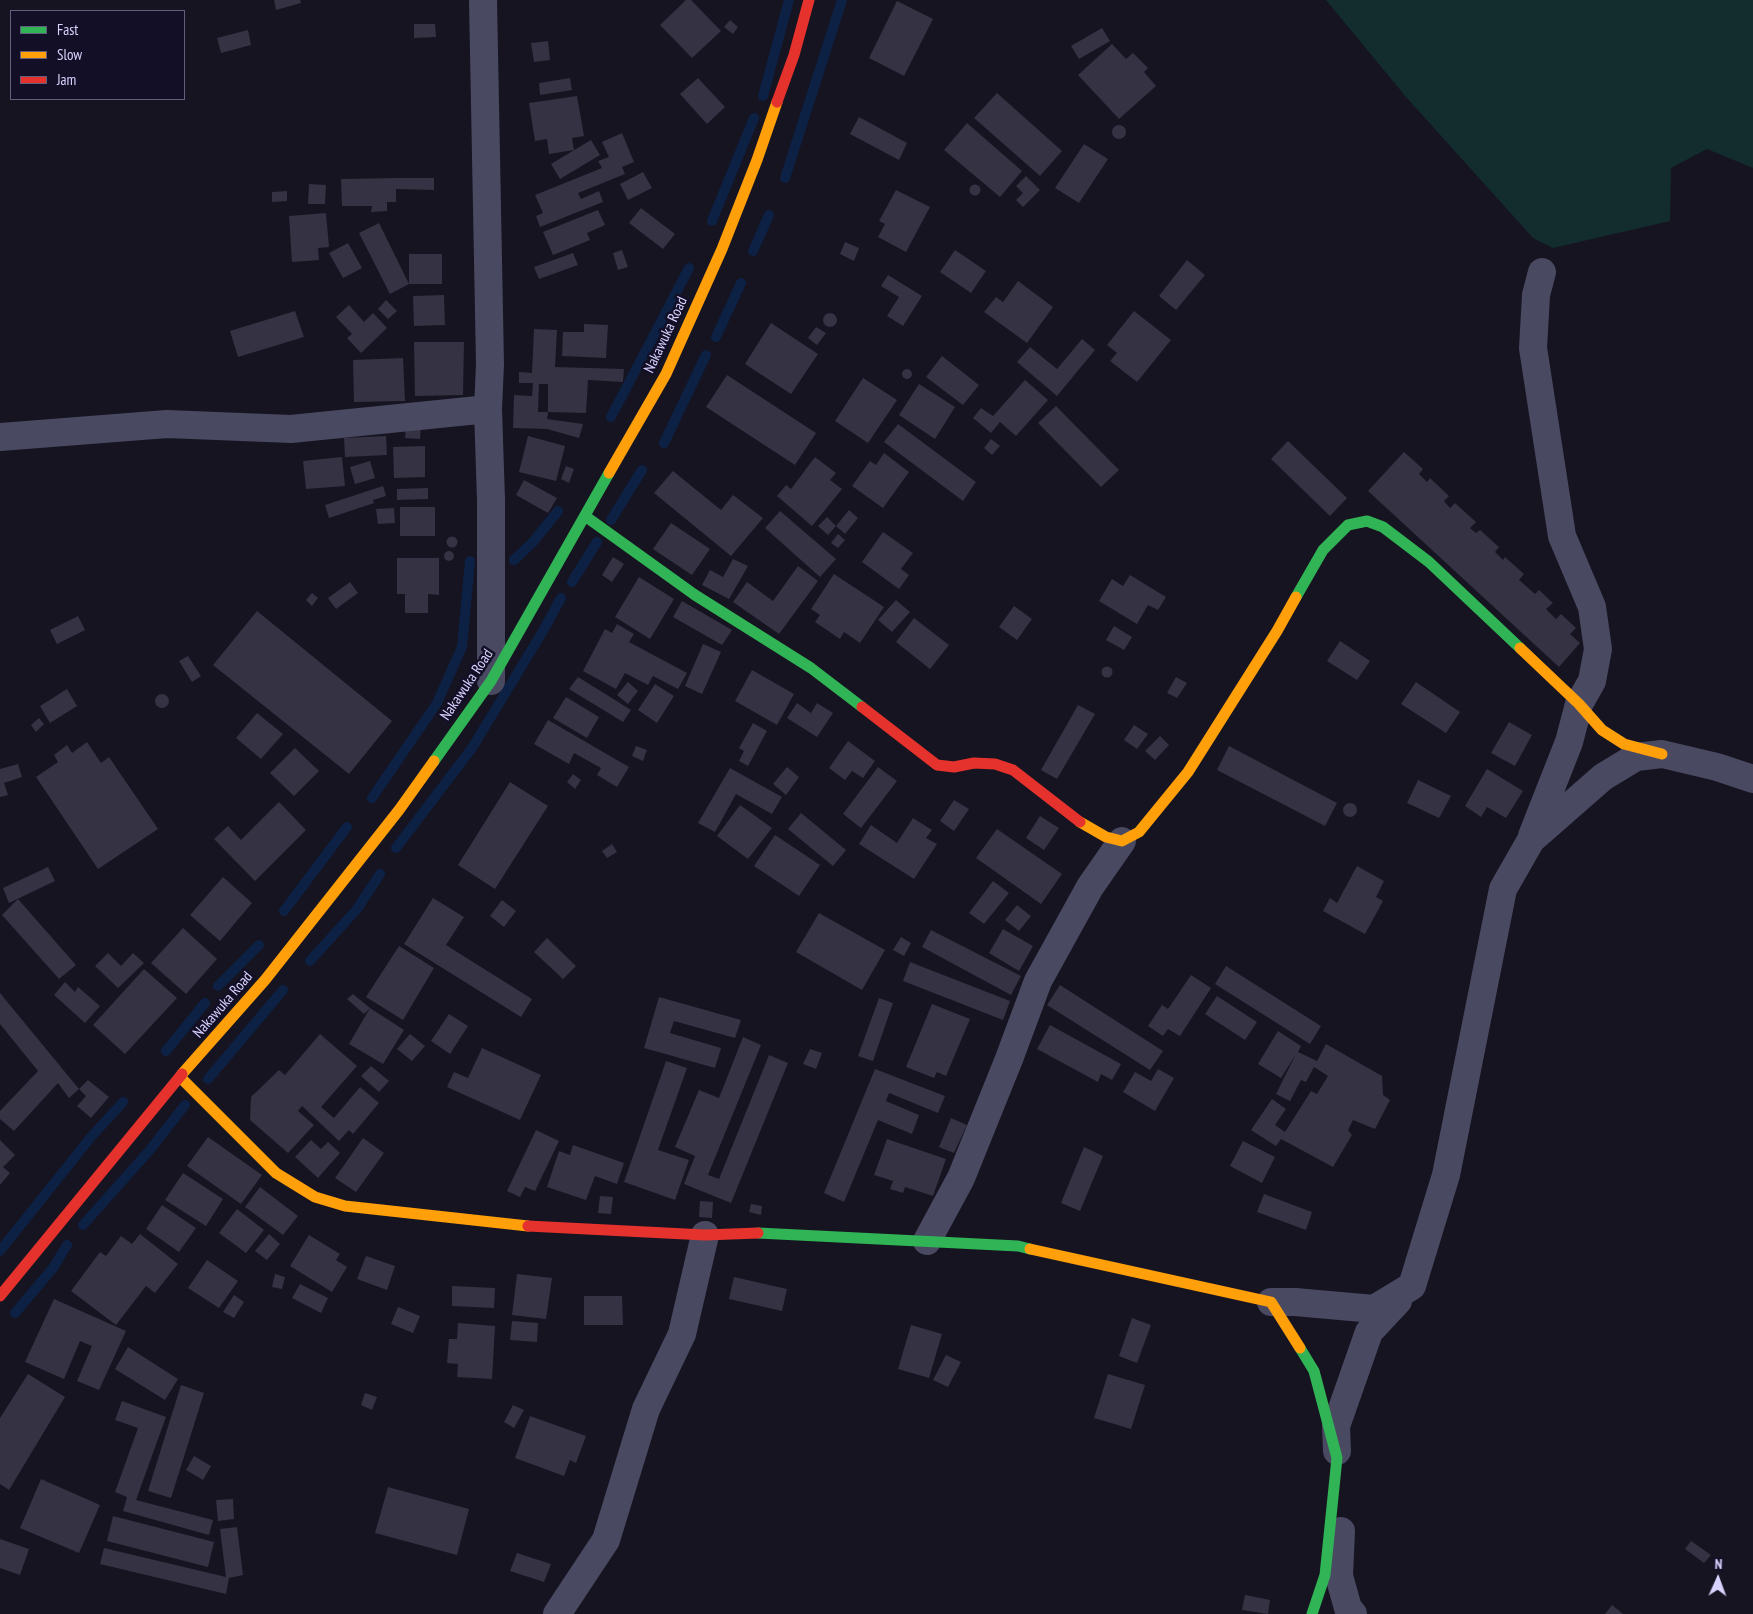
<!DOCTYPE html>
<html>
<head>
<meta charset="utf-8">
<style>
  body { margin:0 }
  #map { position:relative; width:1753px; height:1614px; overflow:hidden; background:#161421; font-family:"PT Sans Narrow",sans-serif }
  canvas { display:block }
  .legend { position:absolute; left:10px; top:10px; width:175px; height:90px; box-sizing:border-box; background:#130f26; border:1px solid #625e7d; margin:0; padding:6px 9px; list-style:none; font-size:15px; color:#d9d4ff }
  .legend li { display:flex; align-items:center; gap:10px; height:25px }
  .legend b { width:25px; border:1px solid #625e7d }
  .north { position:absolute; left:1693px; top:1554px; width:50px; height:50px; -webkit-text-stroke:4px #130f26; paint-order:stroke; rotate:2deg; font-size:14px; font-weight:700; line-height:20px; text-align:center; color:#d9d4ff }
  .north::after { content:''; display:block; margin:auto; width:18px; height:22px; background:#d9d4ff; clip-path:polygon(50% 0,100% 100%,50% 72%,0 100%) }
</style>
</head>
<body>
<div id="map">
<canvas width="1753" height="1614"></canvas>
<ul class="legend">
<li><b style="height:6px;background:#30b455"></b>Fast</li>
<li><b style="height:6px;background:#ff9f0a"></b>Slow</li>
<li><b style="height:6px;background:#e5322d"></b>Jam</li>
</ul>
<div class="north">N</div>
</div>
<script>
const c = document.querySelector('canvas').getContext('2d');
c.lineJoin = 'round';
function fill(path, color) { c.fillStyle = color; c.fill(path, 'evenodd'); }
const poly = rows => new Path2D(rows.map(r => 'M' + r).join(''));
function stroke(path, color, width, dash) { c.strokeStyle = color; c.lineWidth = width; c.lineCap = dash ? 'butt' : 'round'; c.setLineDash(dash || []); c.stroke(path); }
function drawText(font, color, halo, rows, align = 'center') {
  c.font = font + ' "PT Sans Narrow",sans-serif'; c.lineWidth = 5; c.setLineDash([]); c.textBaseline = 'middle'; c.strokeStyle = halo; c.fillStyle = color; for (const [text, x, y, turn = 0] of rows) {
    c.save(); c.translate(x, y); c.rotate((+turn || 0) * Math.PI / 180); c.textAlign = isNaN(turn) ? turn : align; if (halo) c.strokeText(text, 0, 0); c.fillText(text, 0, 0); c.restore();
  }
}
const green = poly([
  [1326,0,1753,0,1753,168,1707,149,1671,168,1670,221,1553,248,1533,238,1406,97]
]);
const stream = poly([
  [763,96,789,0],
  [785,178,842,0],
  [712,221,754,118],
  [753,251,769,215],
  [716,337,741,283],
  [611,417,689,268],
  [664,443,706,355],
  [611,520,642,470],
  [514,560,533,542,558,511],
  [572,582,597,542],
  [372,798,437,703,462,647,470,561],
  [396,848,472,748,543,631,561,598],
  [284,911,347,827],
  [310,961,357,909,380,874],
  [218,986,259,945],
  [166,1051,205,1003],
  [208,1079,283,990],
  [83,1225,149,1151,185,1105],
  [0,1251,91,1137,123,1102],
  [15,1313,53,1268,67,1245]
]);
const building = poly([
  [274,0,300,0,301,3,276,10],
  [686,0,691,0,721,31,692,58,660,25],
  [897,1,933,19,904,76,869,58],
  [730,20,738,27,733,34,724,27],
  [414,24,435,24,436,37,414,38],
  [1102,28,1110,41,1079,59,1071,46],
  [248,30,251,45,221,53,217,38],
  [548,41,550,60,534,62,531,43],
  [1112,44,1126,59,1133,53,1148,68,1144,72,1156,86,1119,119,1078,75],
  [570,78,572,90,540,95,539,83],
  [698,78,725,107,707,124,680,94],
  [997,93,1062,151,1040,176,974,118],
  [577,96,584,136,572,138,574,150,549,154,547,139,535,141,529,103],
  [859,117,907,143,899,160,850,134],
  [967,123,1022,171,1000,197,944,150],
  '1112 132a7 7 0 1 1 14 0a7 7 0 1 1-14 0Z',
  [622,133,634,162,622,167,625,174,578,193,581,199,599,191,603,202,540,227,536,216,543,213,535,195,602,168,598,161,609,157,602,142],
  [591,140,600,155,560,179,551,164],
  [1084,144,1108,159,1079,203,1055,188],
  [643,172,652,188,628,200,620,184],
  [1026,176,1040,190,1023,207,1016,200,1023,193,1016,186],
  [396,178,434,178,434,190,396,189,396,202,387,202,387,211,371,212,372,206,342,206,341,179],
  [309,184,326,185,325,204,308,204],
  '969.5 190a5.5 5.5 0 1 1 11 0a5.5 5.5 0 1 1-11 0Z',
  [896,190,930,207,906,252,878,237,885,224,879,221],
  [287,191,287,201,272,202,272,192],
  [641,208,675,234,663,249,629,223],
  [598,210,605,225,587,233,590,240,553,255,543,232],
  [326,213,329,247,318,248,319,260,292,262,289,216],
  [379,223,409,284,390,294,359,233],
  [845,242,859,248,854,261,840,254],
  [348,243,362,268,343,278,329,253],
  [622,250,628,267,618,270,613,253],
  [955,250,986,271,971,293,940,272],
  [573,253,578,265,539,279,534,267],
  [409,254,442,254,442,284,409,284],
  [1187,260,1205,275,1176,310,1159,296],
  [888,275,922,296,903,326,887,316,899,297,881,286],
  [1018,281,1053,307,1027,343,984,312,996,297,1003,302],
  [444,295,445,325,414,326,413,296],
  [386,300,397,311,388,319,378,309],
  [349,305,364,322,373,313,387,328,361,353,347,338,352,334,336,317],
  [295,311,304,337,238,357,230,331],
  [1134,311,1171,340,1137,382,1110,361,1117,353,1107,345],
  '823 320a7 7 0 1 1 14 0a7 7 0 1 1-14 0Z',
  [771,323,818,354,791,394,745,364],
  [584,324,608,325,606,358,562,356,563,332,584,332],
  [816,327,826,333,817,345,808,338],
  [534,329,557,330,555,367,624,369,623,382,588,380,586,413,548,412,547,419,583,424,579,438,547,429,513,428,514,395,532,396,533,383,519,383,519,372,532,373],
  [539,384,548,384,548,412,538,412],
  [1082,339,1095,350,1057,396,1017,362,1030,347,1057,369],
  [414,342,464,342,463,395,415,396],
  [942,356,979,385,963,405,926,377],
  [403,358,405,401,354,402,353,360],
  '902 374a5 5 0 1 1 10 0a5 5 0 1 1-10 0Z',
  [727,375,816,433,795,465,706,407],
  [863,378,897,400,868,443,835,421],
  [1025,380,1048,400,1016,436,1000,422,991,433,973,418,981,408,993,416],
  [919,384,955,407,935,439,899,415],
  [1056,406,1119,470,1101,487,1038,423],
  [898,424,976,482,963,501,884,442],
  [406,426,421,427,420,439,405,438],
  [386,436,387,455,345,457,344,438],
  [528,436,565,446,556,481,519,472],
  [991,439,1000,446,992,455,984,448],
  [1288,441,1347,498,1330,516,1271,459],
  [425,446,425,477,394,478,393,447],
  [1404,452,1423,469,1419,474,1427,482,1430,478,1449,496,1444,501,1450,508,1455,503,1476,522,1470,528,1476,533,1480,530,1499,547,1495,552,1503,560,1505,557,1524,574,1519,580,1535,594,1539,590,1553,603,1546,609,1556,619,1561,614,1576,628,1570,634,1580,643,1559,667,1368,491],
  [884,453,909,472,883,508,852,486,870,461,876,465],
  [342,457,345,486,306,489,303,461],
  [815,457,836,473,830,480,842,489,812,526,777,496,786,485,791,489],
  [370,461,375,478,355,484,350,467],
  [566,466,574,469,569,483,561,479],
  [673,471,721,510,733,495,763,518,731,556,654,493],
  [524,480,557,498,548,513,516,495],
  [383,486,386,496,373,500,374,503,329,518,325,505],
  [428,488,428,499,397,500,397,489],
  [400,507,435,507,435,536,400,536],
  [394,508,395,523,378,524,376,509],
  [849,510,858,518,845,534,836,526],
  [780,511,836,559,820,577,765,528],
  [827,517,836,526,828,535,818,526],
  [671,523,710,549,692,575,653,549],
  [883,532,913,553,901,569,909,575,899,589,862,562],
  [838,534,845,540,838,548,831,543],
  '446.5 542a5.5 5.5 0 1 1 11 0a5.5 5.5 0 1 1-11 0Z',
  '444 556a5 5 0 1 1 10 0a5 5 0 1 1-10 0Z',
  [613,557,624,564,612,582,602,575],
  [397,558,439,558,439,595,428,594,428,613,405,613,405,594,397,594],
  [733,559,748,566,729,599,702,585,710,570,723,577],
  [798,566,818,581,779,634,733,602,747,582,773,601],
  [834,574,884,607,860,643,844,632,840,639,815,622,820,615,811,609],
  [1130,575,1166,597,1158,610,1148,605,1137,624,1099,601,1112,579,1123,586],
  [639,577,674,599,650,639,615,617],
  [350,582,358,593,336,609,328,598],
  [312,593,318,598,312,606,306,600],
  [896,600,910,612,892,632,878,620],
  [682,601,732,630,722,645,673,617],
  [1014,606,1032,619,1017,640,999,627],
  [257,611,392,721,349,774,213,665],
  [78,616,85,630,57,644,50,630],
  [914,618,949,645,930,669,896,642],
  [617,624,634,634,629,642,687,673,678,689,653,676,648,685,625,673,616,689,583,671,605,629,612,633],
  [1114,626,1132,637,1124,650,1106,640],
  [1340,641,1370,661,1357,680,1327,661],
  [703,644,721,652,702,694,685,686],
  [188,656,201,676,192,682,179,661],
  '1101.5 672a5.5 5.5 0 1 1 11 0a5.5 5.5 0 1 1-11 0Z',
  [752,670,794,694,777,725,735,701],
  [578,677,631,710,623,722,569,689],
  [1176,677,1187,683,1177,698,1167,693],
  [628,682,638,691,628,704,617,695],
  [1416,682,1460,712,1446,733,1401,704],
  [655,684,674,696,657,723,638,710],
  [67,689,77,706,50,723,40,706],
  '155 701a7 7 0 1 1 14 0a7 7 0 1 1-14 0Z',
  [566,697,599,717,587,738,553,718],
  [797,703,811,713,817,703,833,713,817,737,787,718],
  [1078,705,1095,714,1057,779,1041,770],
  [257,713,283,734,261,759,236,738],
  [39,718,44,724,36,732,31,725],
  [548,720,629,767,617,787,597,775,601,768,574,753,569,764,534,744],
  [1509,722,1532,735,1515,766,1491,753],
  [753,723,767,731,748,766,739,761,744,751,739,748],
  [1134,725,1148,734,1137,749,1124,740],
  [1160,736,1169,745,1155,760,1145,751],
  [848,741,875,761,863,778,852,771,845,780,829,768],
  [87,742,101,763,109,757,158,829,98,869,36,777,58,762,54,755,67,745,72,753],
  [636,746,647,750,643,761,632,756],
  [1229,746,1337,803,1325,826,1217,770],
  [295,748,319,771,294,796,270,773],
  [18,764,22,777,4,783,8,795,0,797,0,769],
  [787,767,799,777,786,795,773,784],
  [878,767,897,781,861,828,843,814],
  [730,768,782,797,772,814,736,794,715,832,698,823],
  [1487,769,1523,791,1506,818,1487,807,1481,817,1465,806],
  [573,774,581,780,575,789,567,782],
  [1418,780,1451,796,1439,818,1407,803],
  [510,782,548,806,495,889,458,865],
  [954,800,969,809,954,831,940,821],
  [279,802,306,830,255,881,214,839,228,826,241,840],
  '1343 810a7 7 0 1 1 14 0a7 7 0 1 1-14 0Z',
  [740,805,772,828,748,859,717,836],
  [801,813,846,850,833,866,788,829],
  [1040,816,1059,828,1044,850,1026,838],
  [913,818,932,830,926,838,937,844,914,879,859,844,871,825,897,843],
  [997,829,1062,874,1041,904,976,858],
  [775,835,820,865,799,896,754,866],
  [612,844,617,852,607,858,602,851],
  [1357,866,1384,881,1376,897,1383,901,1365,934,1323,911,1330,898,1337,903],
  [48,867,55,881,9,903,3,888],
  [223,877,252,903,220,941,190,915],
  [993,881,1009,893,984,924,969,913],
  [433,898,464,917,446,945,532,999,521,1017,404,944],
  [18,899,76,965,59,979,2,915],
  [502,900,516,911,504,927,490,916],
  [1017,905,1031,916,1019,931,1005,920],
  [819,913,885,950,862,990,796,952],
  [183,928,217,959,186,994,151,963],
  [1003,929,1033,946,1019,971,989,953],
  [931,930,1021,976,1011,995,922,947],
  [901,937,911,943,904,956,893,950],
  [547,938,576,966,563,979,534,952],
  [399,946,434,968,403,1020,366,997],
  [108,953,121,966,133,953,144,963,118,988,95,966],
  [910,962,1010,1001,1003,1020,903,981],
  [1226,966,1321,1026,1310,1044,1215,984],
  [144,969,177,998,125,1054,93,1025],
  [1191,975,1211,988,1180,1036,1168,1029,1163,1036,1148,1026,1162,1005,1168,1009],
  [65,982,75,992,78,987,100,1006,85,1023,54,995],
  [1060,985,1163,1051,1150,1070,1047,1005],
  [0,993,79,1089,69,1098,58,1083,14,1131,0,1119,0,1111,38,1071,0,1024],
  [353,994,370,1008,364,1014,347,999],
  [1217,996,1257,1022,1245,1040,1205,1014],
  [659,997,741,1020,735,1038,674,1021,670,1033,721,1048,715,1068,644,1048],
  [879,998,893,1003,873,1061,858,1056],
  [932,1004,970,1019,946,1076,937,1072,934,1078,906,1067],
  [370,1008,404,1030,383,1064,349,1044],
  [449,1014,468,1026,450,1054,431,1041],
  [1050,1025,1121,1064,1112,1080,1101,1074,1098,1082,1037,1049],
  [1278,1031,1301,1046,1298,1052,1317,1061,1326,1044,1382,1076,1383,1095,1390,1100,1375,1129,1353,1120,1348,1130,1352,1135,1333,1167,1281,1139,1276,1146,1251,1130,1272,1099,1286,1109,1275,1125,1285,1132,1311,1091,1317,1094,1328,1076,1314,1067,1306,1082,1301,1080,1290,1101,1276,1094,1296,1054,1281,1078,1258,1064],
  [320,1034,357,1066,321,1107,334,1118,360,1087,379,1103,353,1134,349,1130,339,1141,302,1106,298,1111,314,1125,288,1153,250,1120,251,1097,279,1070,285,1075],
  [410,1034,425,1046,412,1061,397,1049],
  [743,1037,761,1045,708,1175,719,1179,769,1055,788,1063,731,1203,684,1184,695,1156,675,1147,699,1090,719,1098],
  [482,1048,541,1075,520,1120,447,1087,454,1072,468,1078],
  [810,1049,822,1053,816,1069,803,1064],
  [666,1061,687,1068,658,1150,689,1160,675,1200,624,1182],
  [371,1066,389,1081,379,1092,361,1076],
  [875,1069,945,1096,938,1113,889,1093,886,1101,919,1115,912,1134,878,1120,844,1202,824,1193],
  [1158,1069,1174,1078,1155,1111,1123,1092,1135,1072,1151,1081],
  [88,1080,109,1097,91,1118,77,1106,86,1096,79,1089],
  [951,1118,967,1125,954,1153,939,1147],
  [536,1130,559,1141,535,1191,525,1187,520,1197,507,1191],
  [208,1137,262,1175,241,1204,187,1166],
  [363,1138,384,1153,356,1192,335,1178],
  [887,1139,946,1159,933,1196,905,1187,903,1193,890,1189,893,1181,874,1175],
  [0,1140,15,1155,3,1167,10,1173,0,1185],
  [311,1140,321,1149,328,1142,340,1153,318,1178,295,1157],
  [1243,1141,1275,1157,1262,1183,1230,1166],
  [573,1145,624,1163,617,1184,595,1176,586,1200,547,1187,559,1151,570,1155],
  [1084,1147,1103,1156,1080,1211,1061,1203],
  [183,1173,223,1199,206,1226,165,1200],
  [260,1187,298,1216,283,1235,245,1207],
  [1264,1194,1312,1212,1306,1230,1257,1212],
  [600,1196,613,1197,611,1214,598,1213],
  [700,1201,713,1202,712,1218,699,1217],
  [751,1204,762,1206,761,1215,749,1212],
  [162,1205,196,1228,179,1252,146,1229],
  [237,1209,264,1230,246,1253,219,1233],
  [140,1234,178,1264,155,1293,146,1286,116,1325,71,1291,100,1252,106,1256,121,1236,132,1244],
  [269,1234,280,1244,267,1260,255,1251],
  [309,1235,340,1254,336,1260,347,1267,332,1292,290,1266],
  [366,1256,395,1266,387,1290,357,1279],
  [207,1260,238,1281,219,1308,188,1288],
  [275,1274,285,1277,282,1289,272,1287],
  [517,1274,552,1278,546,1319,512,1315],
  [734,1277,787,1289,782,1311,729,1299],
  [300,1284,328,1298,321,1313,292,1298],
  [452,1286,495,1288,494,1308,452,1306],
  [234,1295,244,1302,234,1318,223,1312],
  [584,1296,622,1296,623,1325,584,1325],
  [54,1299,126,1331,99,1390,77,1381,92,1346,80,1341,64,1379,25,1362],
  [398,1307,420,1316,413,1333,391,1324],
  [1132,1318,1151,1325,1137,1363,1119,1356],
  [512,1321,538,1323,537,1342,510,1340],
  [458,1323,495,1326,492,1379,457,1377,458,1364,447,1363,449,1339,457,1339],
  [911,1325,942,1334,929,1378,898,1369],
  [128,1347,178,1379,165,1400,115,1369],
  [946,1355,961,1362,948,1387,933,1380],
  [28,1374,65,1397,9,1490,0,1484,0,1418],
  [1108,1374,1145,1385,1131,1429,1094,1418],
  [181,1385,204,1393,171,1498,148,1491],
  [365,1393,377,1397,372,1410,361,1405],
  [122,1401,166,1417,136,1500,213,1520,209,1535,123,1511,127,1497,115,1492,138,1428,115,1420],
  [513,1405,524,1410,514,1428,504,1422],
  [530,1416,586,1436,576,1463,570,1460,564,1476,515,1458],
  [194,1456,211,1466,203,1480,186,1470],
  [41,1479,100,1505,79,1553,20,1528],
  [388,1487,469,1509,457,1555,375,1533],
  [233,1499,234,1519,218,1521,216,1500],
  [113,1516,214,1542,208,1567,107,1541],
  [237,1527,243,1575,229,1578,226,1594,100,1564,104,1548,226,1577,220,1529],
  [0,1539,29,1549,20,1575,0,1568],
  [1691,1541,1711,1555,1704,1563,1685,1549],
  [517,1553,551,1564,544,1582,510,1571],
  [1245,1595,1270,1600,1268,1614,1242,1610],
  [1612,1605,1623,1614,1605,1614]
]);
const street = poly([
  [483,0,490,364,488,409,491,500,491,681],
  [0,437,167,424,291,429,488,409],
  [1532,836,1569,742,1579,704,1592,681,1598,649,1592,607,1562,536,1533,348,1536,295,1542,272],
  [927,1241,961,1178,1009,1059,1038,981,1090,887,1122,841],
  [1271,1302,1295,1302,1374,1309,1412,1286,1446,1175,1503,889,1531,840,1603,777,1636,757,1662,754,1717,767,1753,779],
  [1337,1451,1336,1426,1369,1332,1398,1301],
  [1341,1531,1339,1576,1348,1608,1353,1614],
  [557,1614,606,1540,646,1409,682,1334,705,1235]
]);
const fast = poly([
  [585,516,695,595,811,668,862,707],
  [1296,597,1323,550,1348,525,1367,521,1383,527,1429,562,1520,648],
  [434,761,491,681,609,473],
  [758,1233,1018,1246,1030,1249],
  [1300,1348,1314,1371,1337,1458,1325,1575,1312,1614]
]);
const slow = poly([
  [609,473,666,374,722,249,757,160,777,102],
  [1520,648,1579,704,1602,730,1624,744,1662,754],
  [1080,822,1106,837,1122,841,1139,832,1188,772,1277,631,1296,597],
  [182,1074,265,980,399,810,434,761],
  [180,1077,276,1173,315,1197,345,1206,528,1226],
  [1030,1249,1271,1302,1300,1348]
]);
const jam = poly([
  [777,102,794,55,809,0],
  [862,707,937,765,954,767,974,763,995,764,1013,770,1080,822],
  [528,1226,705,1235,758,1233],
  [0,1296,182,1074]
]);
const streetNames = [
  ["Nakawuka Road",666,335,-65],
  ["Nakawuka Road",467,685,-56],
  ["Nakawuka Road",223,1005,-49]
];
fill(green, '#132c2d');
stroke(stream, '#0d2144', 10);
fill(building, '#343243');
stroke(street, '#4a4962', 28);
stroke(fast, '#30b455', 11);
stroke(slow, '#ff9f0a', 11);
stroke(jam, '#e5322d', 11);
drawText('15px', '#d9d4ff', '#130f26', streetNames);
</script>
</body>
</html>
